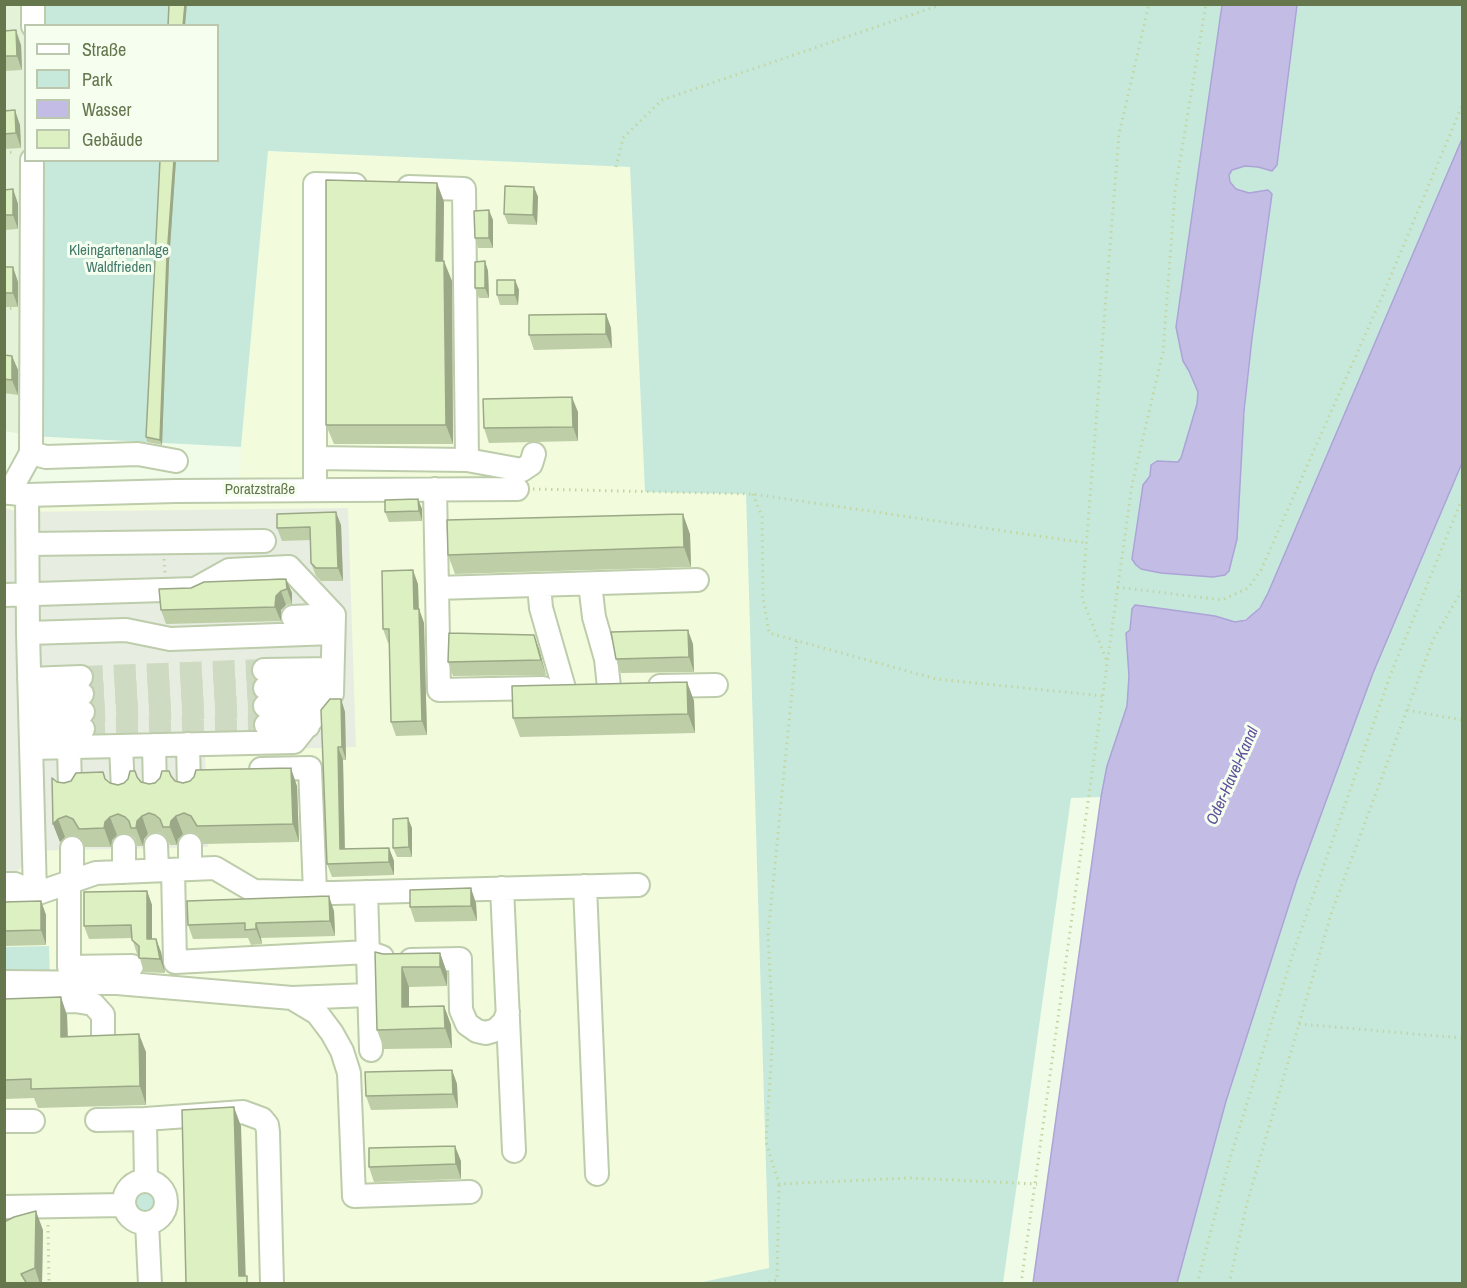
<!DOCTYPE html>
<html>
<head>
<meta charset="utf-8">
<style>
  body { margin:0 }
  #map { position:relative; width:1467px; height:1288px; overflow:hidden; background:#f0fce8; font-family:"Archivo Narrow",sans-serif }
  canvas { display:block }
  .frame { position:absolute; inset:0; border:6px solid #66764d; pointer-events:none }
  .legend { position:absolute; left:24px; top:24px; width:195px; height:138px; box-sizing:border-box; background:#f5feef; border:2px solid #bcc8ae; margin:0; padding:8px 10px; list-style:none; font-size:18px; color:#66764d }
  .legend li { display:flex; align-items:center; gap:12px; height:30px }
  .legend b { width:30px; border:2px solid #bcc8ae }
</style>
</head>
<body>
<div id="map">
<canvas width="1467" height="1288"></canvas>
<div class="frame"></div>
<ul class="legend">
<li><b style="height:8px;background:#fff"></b>Straße</li>
<li><b style="height:16px;background:#c7e9dc"></b>Park</li>
<li><b style="height:16px;background:#c3bde5"></b>Wasser</li>
<li><b style="height:16px;background:#ddf0c1"></b>Gebäude</li>
</ul>
</div>
<script>
const c = document.querySelector('canvas').getContext('2d');
c.lineJoin = 'round';
function fill(path, color) { c.fillStyle = color; c.fill(path, 'evenodd'); }
const poly = rows => new Path2D(rows.map(r => 'M' + r).join(''));
function stroke(path, color, width, dash) { c.strokeStyle = color; c.lineWidth = width; c.lineCap = dash ? 'butt' : 'round'; c.setLineDash(dash || []); c.stroke(path); }
function drawText(font, color, halo, rows, align = 'center') {
  c.font = font + ' "Archivo Narrow",sans-serif'; c.lineWidth = 6; c.setLineDash([]); c.textBaseline = 'middle'; c.strokeStyle = halo; c.fillStyle = color; for (const [text, x, y, turn = 0] of rows) {
    c.save(); c.translate(x, y); c.rotate((+turn || 0) * Math.PI / 180); c.textAlign = isNaN(turn) ? turn : align; if (halo) c.strokeText(text, 0, 0); c.fillText(text, 0, 0); c.restore();
  }
}
const residential = poly([
  [4,5,33,5,26,26,26,160,31,436,5,431]
]);
const commercial = poly([
  [267,151,630,167,645,491,746,494,769,1268,698,1284,5,1283,4,500,37,506,239,501,241,447]
]);
const industrial = poly([
  [4,508,19,512,348,508,356,747,205,751,208,847,23,851,23,864,20,869,11,875,5,877]
]);
const green = poly([
  [32,5,1222,5,1176,327,1183,361,1189,371,1198,392,1197,404,1181,458,1178,462,1171,463,1157,461,1147,481,1161,573,1205,576,1231,565,1237,539,1239,472,1252,338,1261,191,1249,193,1236,189,1230,182,1229,175,1232,170,1245,166,1258,167,1269,171,1277,165,1297,5,1462,5,1462,139,1264,602,1251,617,1235,622,1227,621,1219,617,1132,609,1130,630,1126,633,1129,676,1127,706,1107,766,1101,797,1071,798,1003,1283,698,1283,769,1268,746,494,645,492,630,167,268,151,241,447,31,436,32,161,218,160,218,26,32,25],
  [1462,463,1462,1283,1177,1284,1226,1101,1297,880,1373,673],
  [49,946,50,978,5,979,4,947],
  '133 1202a11 11 0 1 1 22 0a11 11 0 1 1-22 0Z'
]);
const water = poly([
  [1222,5,1297,5,1277,165,1272,171,1258,167,1245,166,1232,170,1229,175,1230,182,1236,189,1249,193,1268,190,1272,194,1252,338,1244,412,1237,539,1229,571,1225,575,1213,577,1161,573,1141,569,1136,565,1132,559,1143,485,1150,476,1151,465,1157,461,1178,462,1181,458,1197,404,1198,392,1189,371,1183,361,1176,327,1222,5],
  [1462,139,1462,463,1373,673,1297,880,1226,1101,1177,1283,1033,1283,1101,797,1107,766,1127,706,1129,676,1126,633,1130,630,1132,609,1135,605,1165,609,1215,616,1235,622,1246,620,1260,608,1268,593,1462,139]
]);
const minorTunnel = poly([
  [81,677,264,670],
  [82,694,265,688],
  [83,712,265,706],
  [83,729,266,725]
]);
const path = poly([
  [4,153,15,152],
  [616,167,623,138,662,100,943,4],
  [4,309,15,308],
  [533,489,753,494,1086,543],
  [753,494,762,517,763,597,769,633,936,679,1104,696],
  [164,559,165,573],
  [1117,587,1222,600,1248,588,1261,570,1381,299,1462,106],
  [797,641,768,935,773,1032,766,1142,779,1184,909,1178,1037,1184],
  [1106,659,1082,598,1119,134,1149,4],
  [1407,710,1462,720],
  [1299,1024,1462,1038],
  [48,1225,49,1284],
  [763,1284,777,1280,779,1184],
  [1021,1284,1132,485,1163,352,1175,191,1206,4],
  [1197,1284,1229,1162,1292,956,1390,676,1462,499],
  [1229,1284,1247,1203,1331,914,1433,640,1462,590]
]);
const minor = poly([
  [33,26,33,4],
  [31,453,46,457,138,454,176,461],
  [315,458,467,460,464,189,409,187],
  [467,460,522,470,531,464,534,454],
  [435,489,439,690,543,688],
  [315,490,315,184,355,185],
  [4,492,27,495,175,491,517,489],
  [9,493,31,453,32,160],
  [27,495,28,633,35,893],
  [29,544,264,541],
  [590,584,594,617,606,659,609,687],
  [539,585,541,608,564,688],
  [437,588,697,580],
  [4,595,195,589,229,570,289,567,334,615,332,694,294,742,31,748],
  [293,617,334,615],
  [28,633,126,630,170,639,333,633],
  [264,670,332,669],
  [29,679,81,677],
  [660,686,716,685],
  [265,688,332,686],
  [30,696,82,694],
  [265,706,323,706],
  [31,714,83,712],
  [266,725,308,726],
  [31,732,83,729],
  [188,744,189,788],
  [154,745,155,789],
  [121,746,123,790],
  [69,747,70,788],
  [261,769,310,768,315,892],
  [156,845,157,870],
  [190,845,190,869],
  [124,846,124,872],
  [72,848,72,881],
  [173,870,175,962,368,952,382,957],
  [69,882,69,967,132,966],
  [4,884,15,884,35,893],
  [585,886,597,1174],
  [502,888,514,1151],
  [366,892,371,1050],
  [4,901,15,901,96,873,215,868,254,891,334,893,638,885],
  [411,960,460,959,461,1010,467,1024,477,1031,486,1033,496,1030,504,1022,508,1012],
  [4,982,117,983,292,998,369,995],
  [292,998,317,1013,332,1033,342,1051,349,1073,354,1196,470,1192],
  [4,1004,75,1001,93,1004,103,1015,103,1041],
  [145,1119,243,1112,262,1119,267,1125,268,1132,272,1284],
  [97,1120,145,1119,146,1181],
  [4,1121,33,1121],
  '124 1202a21 21 0 1 1 42 0a21 21 0 1 1-42 0Z',
  [4,1207,124,1205],
  [147,1223,150,1284]
]);
const wall = poly([
  [4,31,21,45,22,70,4,71],
  [4,111,20,125,21,148,4,149],
  [160,160,176,160,169,262,162,445,147,442,146,437],
  [437,183,444,202,443,261,452,281,453,444,334,444,326,425],
  [534,187,538,197,537,225,508,224,504,214],
  [13,189,18,204,18,229,4,230,4,190],
  [493,220,493,248,478,248,475,238],
  [485,261,488,271,489,298,479,298,475,288],
  [4,267,13,267,18,282,18,307,4,307],
  [515,280,519,290,518,305,500,305,497,295],
  [606,314,611,328,612,348,534,350,529,335],
  [4,355,12,356,18,370,18,395,4,393],
  [578,412,578,441,489,443,484,428],
  [418,499,422,509,422,521,389,522,385,512],
  [341,525,343,581,321,581,316,576,311,563,310,540,282,541,277,528],
  [690,534,691,567,455,574,448,555],
  [286,579,292,593,292,604,286,605,281,610,281,621,166,624,161,610,191,588],
  [418,584,419,609,424,623,427,735,396,736,391,722,389,643,388,643,383,629],
  [693,644,694,672,621,673,616,659],
  [539,649,546,675,453,676,448,662],
  [687,682,694,701,695,733,520,737,513,718],
  [341,699,345,712,346,760,343,760,345,849,389,848,394,861,394,875,332,877,327,864],
  [171,777,175,781,183,783,297,786,299,842,203,844,197,834,191,832,183,834,178,839,177,845,170,845,166,837,162,833,156,832,148,834,144,839,143,846,137,846,135,838,131,835,125,833,117,835,112,840,111,847,85,847,79,837,73,835,65,837,60,842,53,824,57,782,64,783,106,779,110,783,118,785,137,778,141,782,149,784],
  [412,828,412,857,397,857,393,848],
  [147,891,152,905,152,939,156,939,161,952,165,973,144,972,139,956,137,954,132,938,89,939,84,926],
  [41,901,46,915,46,945,4,946,4,902],
  [476,903,477,921,415,922,410,907],
  [334,911,335,936,261,938,262,944,251,945,248,938,193,939,188,925],
  [440,953,447,973,447,986,409,987,409,1007,444,1006,451,1025,452,1048,384,1049,377,1030,383,954],
  [4,999,67,1015,68,1037,146,1052,146,1105,38,1108,34,1098,4,1099],
  [452,1070,457,1084,458,1108,371,1110,366,1096],
  [461,1161,461,1179,374,1182,369,1167],
  [43,1230,42,1284,4,1284]
]);
const shadedWall = poly([
  [185,4,187,4,185,26,183,26],
  [16,30,21,45,22,70,17,56],
  [15,110,20,125,21,148,16,133],
  [174,160,176,160,169,262,162,445,160,440,167,257],
  [437,183,444,202,443,281,436,261],
  [534,187,538,197,537,225,533,215],
  [13,189,18,204,18,229,13,215],
  [489,210,493,220,493,248,489,238],
  [444,261,452,281,453,444,446,425],
  [485,261,488,271,489,298,485,288],
  [13,267,18,282,18,307,13,293],
  [515,280,519,290,518,305,515,295],
  [606,314,611,328,612,348,606,334],
  [12,356,18,370,18,395,12,380],
  [572,397,578,412,578,441,573,427],
  [418,499,422,509,422,521,419,511],
  [336,512,341,525,343,581,338,568],
  [683,514,690,534,691,567,684,547],
  [413,570,418,584,419,623,414,609],
  [286,579,292,593,292,604,287,589],
  [281,591,286,605,281,610,281,621,275,607,276,596],
  [419,609,424,623,427,735,422,721],
  [688,630,693,644,694,672,689,657],
  [534,635,539,649,546,675,541,660],
  [687,682,694,701,695,733,688,714],
  [341,699,345,712,346,760,342,747],
  [338,747,343,760,345,862,340,849],
  [291,768,297,786,299,842,293,824],
  [142,816,148,834,144,839,143,846,136,828,137,821],
  [176,816,183,834,178,839,177,845,170,827,171,821],
  [110,817,117,835,112,840,111,847,104,828,105,822],
  [408,818,412,828,412,857,409,847],
  [58,819,65,837,60,842,53,824],
  [389,848,394,861,394,875,389,862],
  [471,888,476,903,477,921,471,906],
  [147,891,152,905,152,953,147,939],
  [329,896,334,911,335,936,330,921],
  [41,901,46,915,46,945,41,930],
  [256,923,261,938,262,944,256,929],
  [156,939,161,952,165,973,160,959],
  [440,953,447,973,447,986,440,967],
  [402,967,409,987,409,1026,402,1007],
  [61,997,67,1015,68,1055,61,1037],
  [444,1006,451,1025,452,1048,445,1028],
  [139,1034,146,1052,146,1105,140,1086],
  [452,1070,457,1084,458,1108,453,1094],
  [234,1107,241,1126,246,1284,239,1276],
  [455,1146,461,1161,461,1179,456,1164],
  [36,1211,43,1230,42,1284,40,1284,35,1268]
]);
const building = poly([
  [169,4,185,4,183,26,168,26,169,4],
  [16,30,17,56,4,56,4,31,16,30],
  [15,110,16,133,4,134,4,111,15,110],
  [160,160,174,160,167,257,160,440,146,437,160,160],
  [326,180,437,183,436,261,444,261,446,425,326,425,326,180],
  [505,186,534,187,533,215,504,214,505,186],
  [13,189,13,215,4,215,4,190,13,189],
  [489,210,489,238,475,238,474,211,489,210],
  [485,261,485,288,475,288,475,262,485,261],
  [4,267,13,267,13,293,4,293,4,267],
  [497,280,515,280,515,295,497,295,497,280],
  [606,314,606,334,529,335,529,315,606,314],
  [4,355,12,356,12,380,4,379,4,355],
  [572,397,573,427,484,428,483,399,572,397],
  [418,499,419,511,385,512,385,500,418,499],
  [336,512,338,568,316,568,311,563,310,527,277,528,277,514,336,512],
  [683,514,684,547,448,555,447,520,683,514],
  [413,570,414,609,419,609,422,721,391,722,389,629,383,629,382,571,413,570],
  [286,579,287,589,281,591,276,596,275,607,161,610,159,589,191,588,204,582,286,579],
  [688,630,689,657,616,659,611,632,688,630],
  [449,633,534,635,541,660,448,662,449,633],
  [687,682,688,714,513,718,512,686,687,682],
  [330,699,341,699,342,747,338,747,340,849,389,848,389,862,327,864,321,710,330,699],
  [291,768,293,824,197,826,191,816,184,813,176,816,171,821,170,827,163,827,160,819,155,815,149,813,142,816,137,821,136,828,131,828,129,821,125,817,118,814,110,817,105,822,104,828,79,829,73,819,66,816,58,819,53,824,52,778,57,782,64,783,71,781,76,773,103,772,105,779,110,783,118,785,124,783,128,779,130,771,135,771,137,777,141,782,149,784,155,783,160,778,162,771,169,771,171,776,175,781,183,783,190,781,194,777,196,770,291,768],
  [408,818,409,847,393,848,393,819,408,818],
  [471,888,471,906,410,907,410,890,471,888],
  [147,891,147,939,156,939,160,959,139,958,139,946,132,940,131,925,84,926,84,892,147,891],
  [329,896,330,921,256,923,256,929,245,930,245,923,188,925,187,901,329,896],
  [41,901,41,930,4,931,4,902,41,901],
  [375,952,383,954,440,953,440,967,402,967,402,1007,444,1006,445,1028,377,1030,375,952],
  [61,997,61,1037,139,1034,140,1086,31,1089,31,1079,4,1080,4,999,61,997],
  [452,1070,453,1094,366,1096,365,1072,452,1070],
  [234,1107,239,1276,247,1276,247,1284,186,1284,182,1110,234,1107],
  [455,1146,456,1164,369,1167,369,1148,455,1146],
  [36,1211,35,1268,21,1274,27,1284,4,1284,4,1222,14,1217,36,1211]
]);
const parkNames = [
  ["Kleingartenanlage",119,251],
  ["Waldfrieden",119,268]
];
const streetNames = [
  ["Poratzstraße",260,490]
];
const waterNames = [
  ["Oder-Havel-Kanal",1233,776,-66]
];
fill(residential, '#e4f3d7');
fill(commercial, '#f2fcdd');
fill(industrial, '#e7ede1');
fill(green, '#c7e9dc');
fill(water, '#c3bde5');
stroke(water, '#aca3d7', 1.5);
stroke(minorTunnel, '#cedac1', 22, [22, 11]);
stroke(minor, '#bdccab', 26);
stroke(path, '#c2d6a3', 3, [1.5, 4.5]);
stroke(minor, '#fff', 22);
fill(wall, '#becea6');
fill(shadedWall, '#9ba887');
fill(building, '#ddf0c1');
stroke(building, '#9ba887', 1.5);
drawText('15px', '#457b6c', '#f5feef', parkNames);
drawText('15px', '#66764d', '#f5feef', streetNames);
drawText('italic 16px', '#5e509d', '#f5feef', waterNames);
</script>
</body>
</html>
